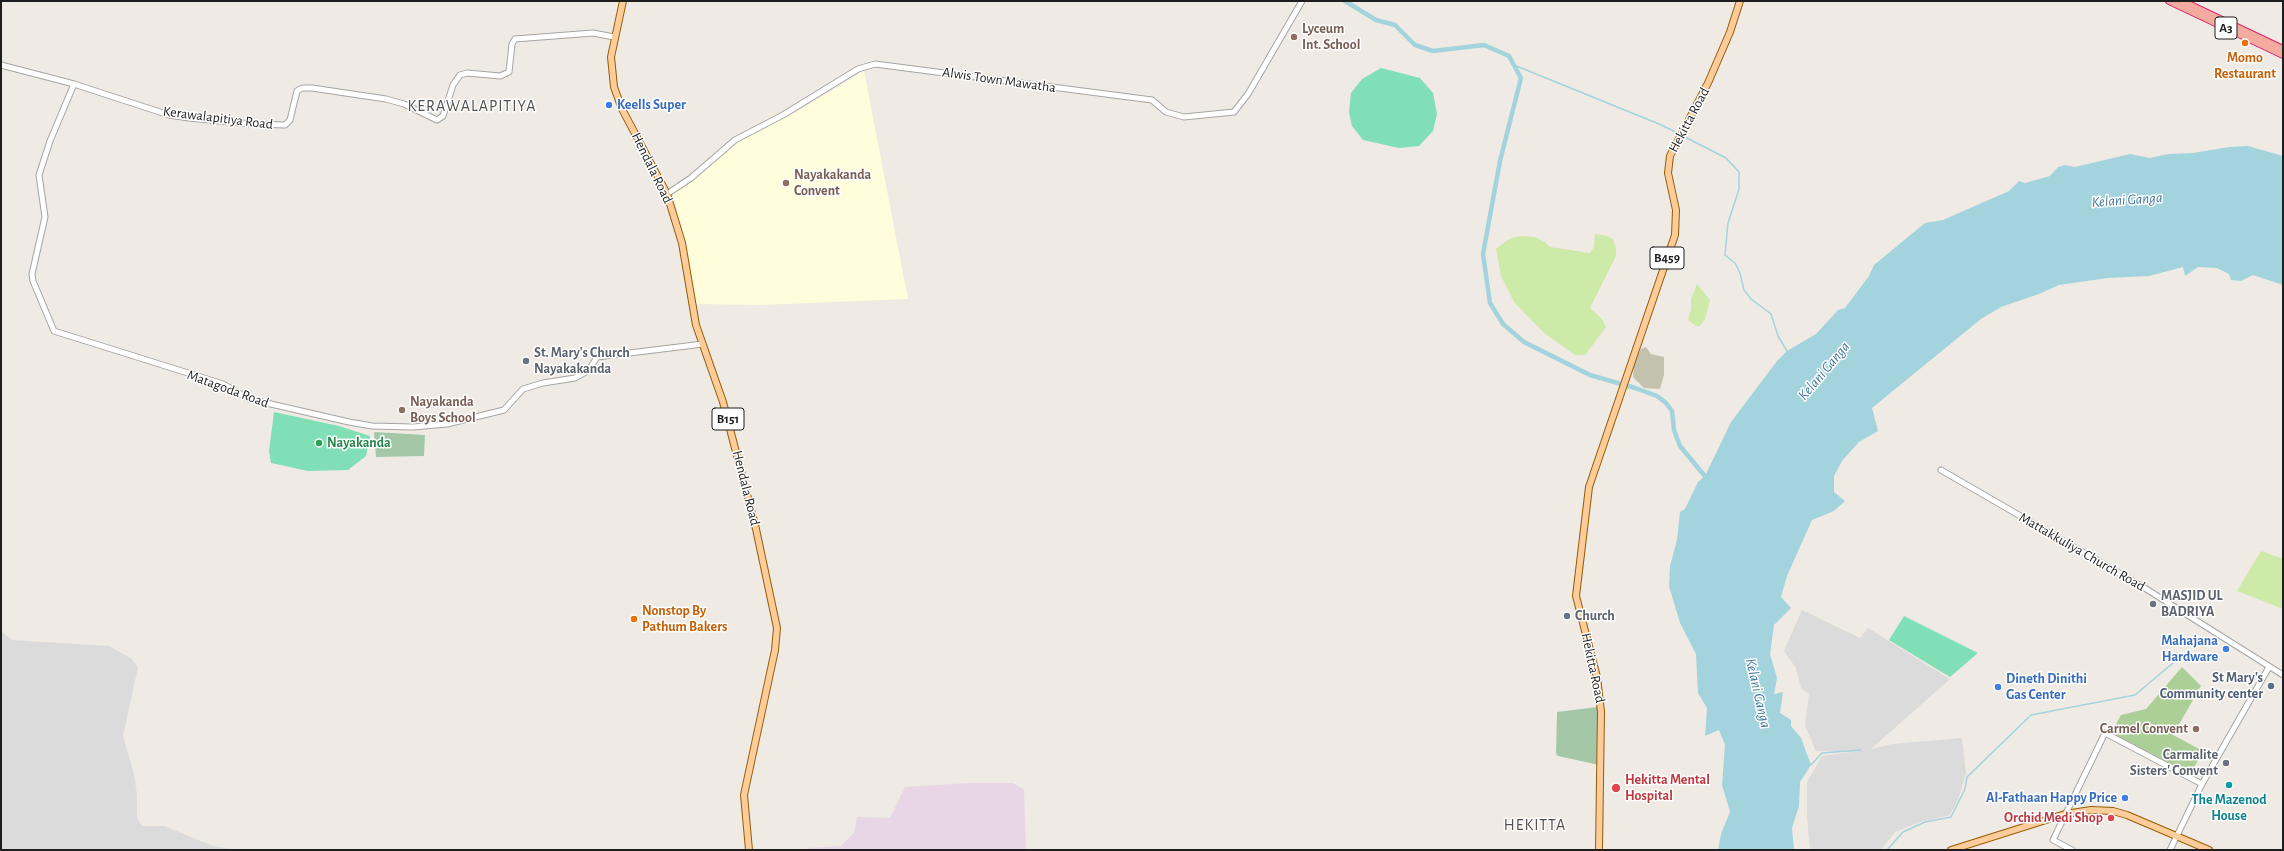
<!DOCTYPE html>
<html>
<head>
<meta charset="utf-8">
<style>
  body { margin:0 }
  #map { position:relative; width:2284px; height:851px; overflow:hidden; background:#efeae3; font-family:"Alegreya Sans",sans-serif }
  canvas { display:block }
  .frame { position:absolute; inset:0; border:2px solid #1e1e1e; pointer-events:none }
</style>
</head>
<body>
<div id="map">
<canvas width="2284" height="851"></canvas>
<div class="frame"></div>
</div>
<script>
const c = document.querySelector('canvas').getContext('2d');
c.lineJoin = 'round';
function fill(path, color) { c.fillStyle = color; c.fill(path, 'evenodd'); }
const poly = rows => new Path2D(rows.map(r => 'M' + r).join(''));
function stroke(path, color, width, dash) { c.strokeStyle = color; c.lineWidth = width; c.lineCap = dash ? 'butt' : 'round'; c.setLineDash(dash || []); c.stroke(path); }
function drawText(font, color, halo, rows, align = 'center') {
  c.font = font + ' "Alegreya Sans",sans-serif'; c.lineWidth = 3; c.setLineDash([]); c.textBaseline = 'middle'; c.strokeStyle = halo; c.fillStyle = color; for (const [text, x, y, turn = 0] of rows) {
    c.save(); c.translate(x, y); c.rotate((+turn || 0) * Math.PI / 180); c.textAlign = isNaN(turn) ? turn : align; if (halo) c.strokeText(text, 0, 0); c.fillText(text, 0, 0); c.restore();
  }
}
const residential = poly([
  [1802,610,1860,638,1868,628,1950,679,1871,749,1892,744,1962,738,1966,773,1958,800,1950,815,1920,822,1895,832,1881,850,1810,850,1807,817,1807,782,1822,756,1852,752,1816,751,1805,726,1809,694,1801,688,1796,668,1784,651],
  [1,631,12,640,109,646,132,659,138,667,123,736,134,774,137,795,137,818,142,826,164,826,213,846,237,850,1,850]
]);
const industrial = poly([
  [969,783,1013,783,1024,790,1026,850,808,850,808,848,841,846,854,833,857,817,890,818,905,787]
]);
const education = poly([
  [864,71,908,299,760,305,696,304,686,247,672,191,701,174,719,155,739,139,796,112]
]);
const construction = poly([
  [1646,347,1651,354,1664,357,1664,375,1660,389,1644,388,1633,377,1634,363,1641,349]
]);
const grass = poly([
  [1595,234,1607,236,1613,239,1616,248,1616,256,1590,308,1602,319,1606,327,1585,355,1575,355,1544,333,1514,302,1501,276,1496,249,1509,239,1520,236,1535,237,1545,242,1550,247,1590,253,1594,247],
  [1697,284,1710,300,1705,319,1700,326,1696,326,1688,320,1691,309,1691,299],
  [2261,551,2283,559,2283,609,2237,591]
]);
const forest = poly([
  [2182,667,2201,686,2173,735,2203,751,2191,773,2110,735,2121,715,2146,709]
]);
const cemetery = poly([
  [374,432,425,435,424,456,376,457],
  [1597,707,1599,765,1558,756,1556,754,1557,712]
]);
const pitch = poly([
  [1381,68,1420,78,1433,93,1437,114,1433,131,1419,146,1399,148,1363,140,1352,126,1349,112,1351,93,1362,79],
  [274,412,339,426,370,436,366,456,348,470,308,471,271,463,269,451],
  [1904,616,1978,653,1950,677,1889,640]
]);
const water = poly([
  [2248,146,2283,156,2283,285,2253,275,2241,281,2231,280,2229,274,2217,268,2198,267,2185,276,2183,267,2149,276,2108,278,2059,285,2039,294,2001,307,1981,319,1872,408,1878,431,1859,442,1842,461,1834,476,1834,492,1845,501,1834,511,1812,520,1787,576,1781,597,1791,608,1774,625,1770,654,1777,678,1774,694,1783,692,1780,713,1791,720,1791,726,1801,738,1811,765,1800,782,1799,806,1792,828,1794,850,1718,850,1721,834,1730,812,1722,785,1725,745,1719,730,1705,736,1707,708,1698,693,1696,654,1680,623,1669,586,1670,566,1677,540,1680,512,1685,509,1698,482,1705,476,1731,422,1777,361,1787,351,1816,334,1838,310,1845,308,1869,276,1874,265,1925,223,1943,220,2009,191,2019,181,2025,183,2050,176,2058,167,2065,165,2075,167,2130,154,2150,158,2168,154,2193,153,2229,147]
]);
const stream = poly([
  [1514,65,1659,124,1680,134],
  [1683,136,1726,158,1739,172,1739,189,1728,223,1725,255,1735,263,1740,273,1744,290,1751,299,1771,314,1778,336,1787,351],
  [1811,765,1822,753,1861,750],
  [1887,850,1903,832,1925,822,1951,817,1965,789,1967,777,2031,715,2135,695,2173,663]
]);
const canal = poly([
  [1345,1,1376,20,1395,25,1415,45,1433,51,1484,45,1509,56,1521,78,1500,161,1483,254,1490,303,1503,324,1524,342,1590,375,1635,388,1657,396,1666,403,1672,411,1674,430,1680,446,1708,480]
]);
const tertiary = poly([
  [1,65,74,84,169,115,189,118,252,124,285,125,290,120,297,91,302,88,312,88,386,99,404,104,437,120,443,116,453,85,460,75,467,73,500,76,509,72,512,44,515,39,593,33,614,37],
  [74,84,50,141,39,175,45,217,32,274,33,281,54,331,223,384,249,399,349,422,372,426,413,427,447,424,504,410,523,389,543,383,575,378,589,370,597,357,703,344],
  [667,194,691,178,735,140,783,115,858,69,875,64,1152,100,1166,112,1184,117,1234,112,1248,94,1302,1],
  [1941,470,2143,587,2283,675],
  [2072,850,2053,840,2105,733,2202,784],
  [2170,850,2202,784,2269,667]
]);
const primary = poly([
  [623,1,611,57,614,87,622,109,667,194,682,243,696,325,723,402,756,529,777,628,775,650,744,795,749,850],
  [1599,850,1601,712,1597,677,1576,596,1589,487,1675,235,1676,210,1668,173,1670,156,1708,83,1730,32,1740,1],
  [1951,850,2065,814,2091,810,2113,811,2127,815,2209,850]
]);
const trunk = poly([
  [2169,1,2283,55],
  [2182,1,2283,49]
]);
const markers = [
  [1294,37,4,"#8d6e63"],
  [2245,43,4,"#e8710a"],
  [609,105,4,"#3f7fe0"],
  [786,183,4,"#8d6e63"],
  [526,361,4,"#6b7280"],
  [402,410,4,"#8d6e63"],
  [319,443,4,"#2e9e5b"],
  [2153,604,4,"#6b7280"],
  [1567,616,4,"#6b7280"],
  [634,619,4,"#e8710a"],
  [2226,649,4,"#3f7fe0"],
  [2271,686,4,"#5c6f8a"],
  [1998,687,4,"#3f7fe0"],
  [2196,729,4,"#8d6e63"],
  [2226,763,4,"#6b7280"],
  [2229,785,4,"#0f9aa8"],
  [1616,788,5,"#e0444e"],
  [2125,798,4,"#3f7fe0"],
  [2111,818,4,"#e0444e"]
];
const shields = [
  [2226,28,22],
  [1667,258,34],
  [728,419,32]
];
const shieldNames = [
  ["A3",2226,28],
  ["B459",1667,258],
  ["B151",728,419]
];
const educationNames = [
  ["Lyceum",1302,29],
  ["Int. School",1302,45],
  ["Nayakakanda",794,175],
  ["Convent",794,191],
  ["Nayakanda",410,402],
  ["Boys School",410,418],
  ["Carmel Convent",2188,729,"right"]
];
const foodNames = [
  ["Momo",2245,58],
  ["Restaurant",2245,74],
  ["Nonstop By",642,611,"left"],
  ["Pathum Bakers",642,627,"left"]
];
const streetNames = [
  ["Alwis Town Mawatha",999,80,8],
  ["Kerawalapitiya Road",218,118,7],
  ["Hekitta Road",1689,120,-62],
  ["Hendala Road",652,168,64],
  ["Matagoda Road",228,389,20],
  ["Hendala Road",746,488,76],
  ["Mattakkuliya Church Road",2082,552,30],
  ["Hekitta Road",1593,668,78]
];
const shopNames = [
  ["Keells Super",617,105],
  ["Mahajana",2218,641,"right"],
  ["Hardware",2218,657,"right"],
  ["Dineth Dinithi",2006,679],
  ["Gas Center",2006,695],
  ["Al-Fathaan Happy Price",2117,798,"right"]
];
const worshipNames = [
  ["St. Mary's Church",534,353],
  ["Nayakakanda",534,369],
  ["MASJID UL",2161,596],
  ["BADRIYA",2161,612],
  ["Church",1575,616],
  ["Carmalite",2218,755,"right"],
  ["Sisters' Convent",2218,771,"right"]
];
const leisureNames = [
  ["Nayakanda",327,443]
];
const serviceNames = [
  ["St Mary's",2263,678],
  ["Community center",2263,694]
];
const healthNames = [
  ["Hekitta Mental",1625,780],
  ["Hospital",1625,796],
  ["Orchid Medi Shop",2103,818,"right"]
];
const cultureNames = [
  ["The Mazenod",2229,800],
  ["House",2229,816]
];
const waterNames = [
  ["Kelani Ganga",2127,200,-4],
  ["Kelani Ganga",1824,371,-50],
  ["Kelani Ganga",1758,693,77]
];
const quarterNames = [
  ["KERAWALAPITIYA",472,106],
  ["HEKITTA",1535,825]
];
fill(residential, '#dcdbdb');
fill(industrial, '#e8d5e6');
fill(education, '#fffddc');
fill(construction, '#c3c2af');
fill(grass, '#cdeaa8');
fill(forest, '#accf98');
fill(cemetery, '#a4c8a7');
fill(pitch, '#80dfb4');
fill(water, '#a3d4dd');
stroke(stream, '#a3d4dd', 1.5);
stroke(canal, '#a3d4dd', 4.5);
stroke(tertiary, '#a5a5a5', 7);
stroke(primary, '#975b00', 8);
stroke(trunk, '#db226e', 8);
stroke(tertiary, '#fff', 5);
stroke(primary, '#fdcc9b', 6);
stroke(trunk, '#f2ab9e', 6);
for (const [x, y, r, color] of markers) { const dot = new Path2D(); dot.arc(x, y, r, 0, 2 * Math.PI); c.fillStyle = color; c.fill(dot); stroke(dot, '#fff', 1.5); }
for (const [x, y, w] of shields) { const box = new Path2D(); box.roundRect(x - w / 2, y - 11, w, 22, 3); c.fillStyle = '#fff'; c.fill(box); stroke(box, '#1e1e1e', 1); }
drawText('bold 13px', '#1e1e1e', null, shieldNames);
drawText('bold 14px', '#785e54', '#fff', educationNames, 'left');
drawText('bold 14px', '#c56008', '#fff', foodNames);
drawText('14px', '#1e1e1e', '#fff', streetNames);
drawText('bold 14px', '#366cbe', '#fff', shopNames, 'left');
drawText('bold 14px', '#5b616d', '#fff', worshipNames, 'left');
drawText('bold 14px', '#27864d', '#fff', leisureNames, 'left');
drawText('bold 14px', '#4e5e75', '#fff', serviceNames, 'right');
drawText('bold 14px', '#be3a42', '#fff', healthNames, 'left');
drawText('bold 14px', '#0d838f', '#fff', cultureNames);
drawText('italic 15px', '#43789e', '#fff', waterNames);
c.letterSpacing = '1px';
drawText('16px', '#515151', '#fff', quarterNames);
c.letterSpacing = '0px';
</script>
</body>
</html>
